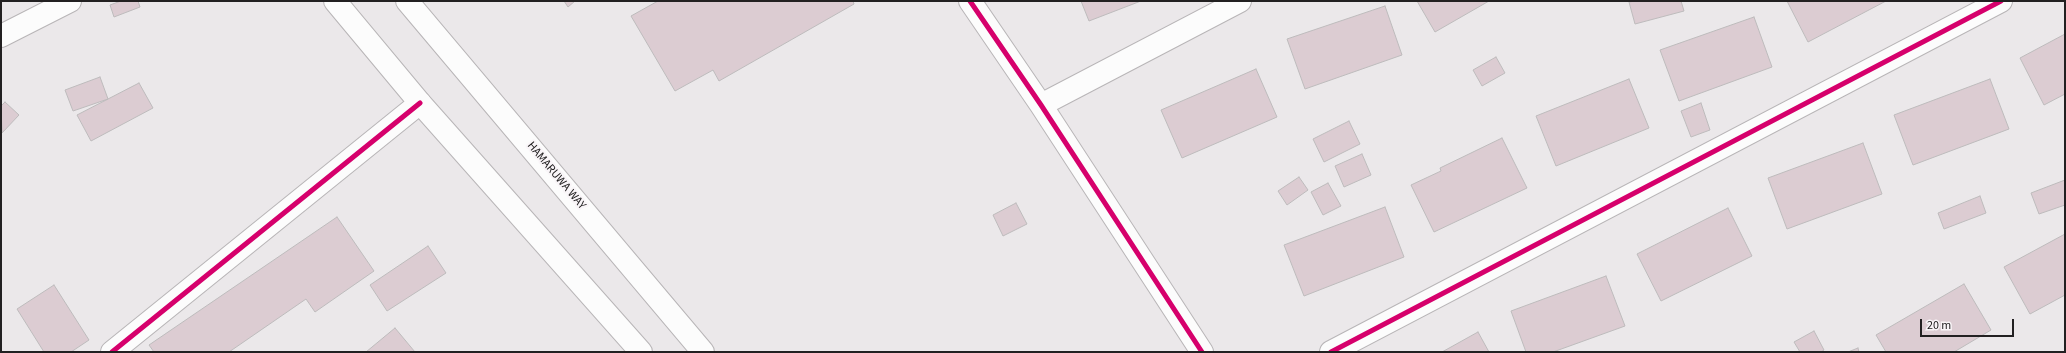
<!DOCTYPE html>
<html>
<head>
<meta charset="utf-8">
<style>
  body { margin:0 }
  #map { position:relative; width:2066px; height:353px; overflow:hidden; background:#ebe8ea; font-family:"Source Sans 3",sans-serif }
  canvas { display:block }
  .frame { position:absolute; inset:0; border:2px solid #222021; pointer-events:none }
  .scale { position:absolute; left:1920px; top:319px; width:94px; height:18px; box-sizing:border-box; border:2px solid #222021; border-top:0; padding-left:5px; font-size:12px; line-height:14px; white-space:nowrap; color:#222021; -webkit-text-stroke:3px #f9f5f8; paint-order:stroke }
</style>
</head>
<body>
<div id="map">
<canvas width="2066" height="353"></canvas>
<div class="frame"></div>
<div class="scale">20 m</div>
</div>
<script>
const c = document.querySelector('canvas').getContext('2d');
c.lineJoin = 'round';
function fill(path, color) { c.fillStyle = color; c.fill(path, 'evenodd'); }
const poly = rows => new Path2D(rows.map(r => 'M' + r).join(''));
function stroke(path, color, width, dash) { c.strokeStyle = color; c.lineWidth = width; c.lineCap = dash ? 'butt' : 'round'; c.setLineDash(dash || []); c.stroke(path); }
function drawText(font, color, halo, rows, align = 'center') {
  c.font = font + ' "Source Sans 3",sans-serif'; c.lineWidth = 4; c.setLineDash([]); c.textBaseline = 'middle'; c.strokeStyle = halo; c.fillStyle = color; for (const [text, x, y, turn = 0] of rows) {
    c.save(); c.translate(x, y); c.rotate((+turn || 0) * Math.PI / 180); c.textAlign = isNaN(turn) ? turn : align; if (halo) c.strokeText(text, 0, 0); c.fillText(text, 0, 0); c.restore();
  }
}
const building = poly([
  [121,1,138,1,140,7,114,17,110,5,121,1],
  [564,1,575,1,568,7,564,1],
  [658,1,853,1,854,4,719,81,713,70,675,91,631,16,658,1],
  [1081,1,1141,1,1089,21,1081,1],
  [1417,1,1489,1,1435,32,1417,1],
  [1635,1,1681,1,1684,11,1635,24,1629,2,1635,1],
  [1787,1,1886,1,1808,42,1787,1],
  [1385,6,1402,55,1305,89,1287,39,1385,6],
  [1754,17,1772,67,1679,101,1660,50,1754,17],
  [2065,34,2065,94,2044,105,2020,58,2065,34],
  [1496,57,1505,73,1482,86,1473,70,1496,57],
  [1256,69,1277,117,1182,158,1161,110,1256,69],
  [100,77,108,99,73,111,65,90,100,77],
  [1629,79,1649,128,1556,166,1536,116,1629,79],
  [1990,79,2009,129,1913,165,1894,115,1990,79],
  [139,83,153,108,91,141,77,115,139,83],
  [5,102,19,115,2,133,1,106,5,102],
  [1701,103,1710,130,1691,137,1681,111,1701,103],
  [1349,121,1360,144,1324,162,1313,139,1349,121],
  [1502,138,1527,188,1434,232,1411,185,1441,171,1440,168,1502,138],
  [1863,143,1882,194,1787,229,1768,178,1863,143],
  [1362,154,1371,175,1344,187,1335,166,1362,154],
  [1299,177,1308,190,1287,205,1278,191,1299,177],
  [2065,180,2065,205,2039,214,2031,193,2065,180],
  [1328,183,1341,206,1323,215,1311,192,1328,183],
  [1980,196,1986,213,1944,229,1938,213,1980,196],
  [1016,203,1027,224,1003,236,993,215,1016,203],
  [1385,207,1404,257,1304,296,1284,245,1385,207],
  [1728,208,1752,256,1661,301,1637,254,1728,208],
  [337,217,374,271,315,312,306,299,229,352,154,352,149,345,337,217],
  [2065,234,2065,295,2030,314,2004,267,2065,234],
  [428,246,446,273,387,311,370,285,428,246],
  [1606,276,1625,326,1553,352,1526,352,1511,311,1606,276],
  [1964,284,1991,330,1954,352,1886,352,1876,335,1964,284],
  [54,285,89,340,71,352,44,352,17,309,54,285],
  [395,328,415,352,366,352,395,328],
  [1814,331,1824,350,1821,352,1800,352,1794,342,1814,331],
  [1478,332,1489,352,1442,352,1478,332],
  [1858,348,1859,352,1848,352,1858,348]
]);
const minor = poly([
  [970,1,1041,105,1202,352],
  [1,36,70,1],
  [1041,105,1240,1],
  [112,352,420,103],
  [1331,352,2001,1]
]);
const major = poly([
  [335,1,420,103,641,352],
  [407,1,703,352]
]);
const cycleway = poly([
  [970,1,1041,105,1202,352],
  [112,352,420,103],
  [1331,352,2001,1]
]);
const streetNames = [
  ["HAMARUWA WAY",556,176,50]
];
fill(building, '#dcccd2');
stroke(building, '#bdbbbc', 1);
stroke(minor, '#b8b5b7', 24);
stroke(major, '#b8b5b7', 24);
stroke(minor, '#fcfcfc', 22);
stroke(major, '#fcfcfc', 22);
stroke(cycleway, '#d6006c', 5);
drawText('12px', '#222021', '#f9f5f8', streetNames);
</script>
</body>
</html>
